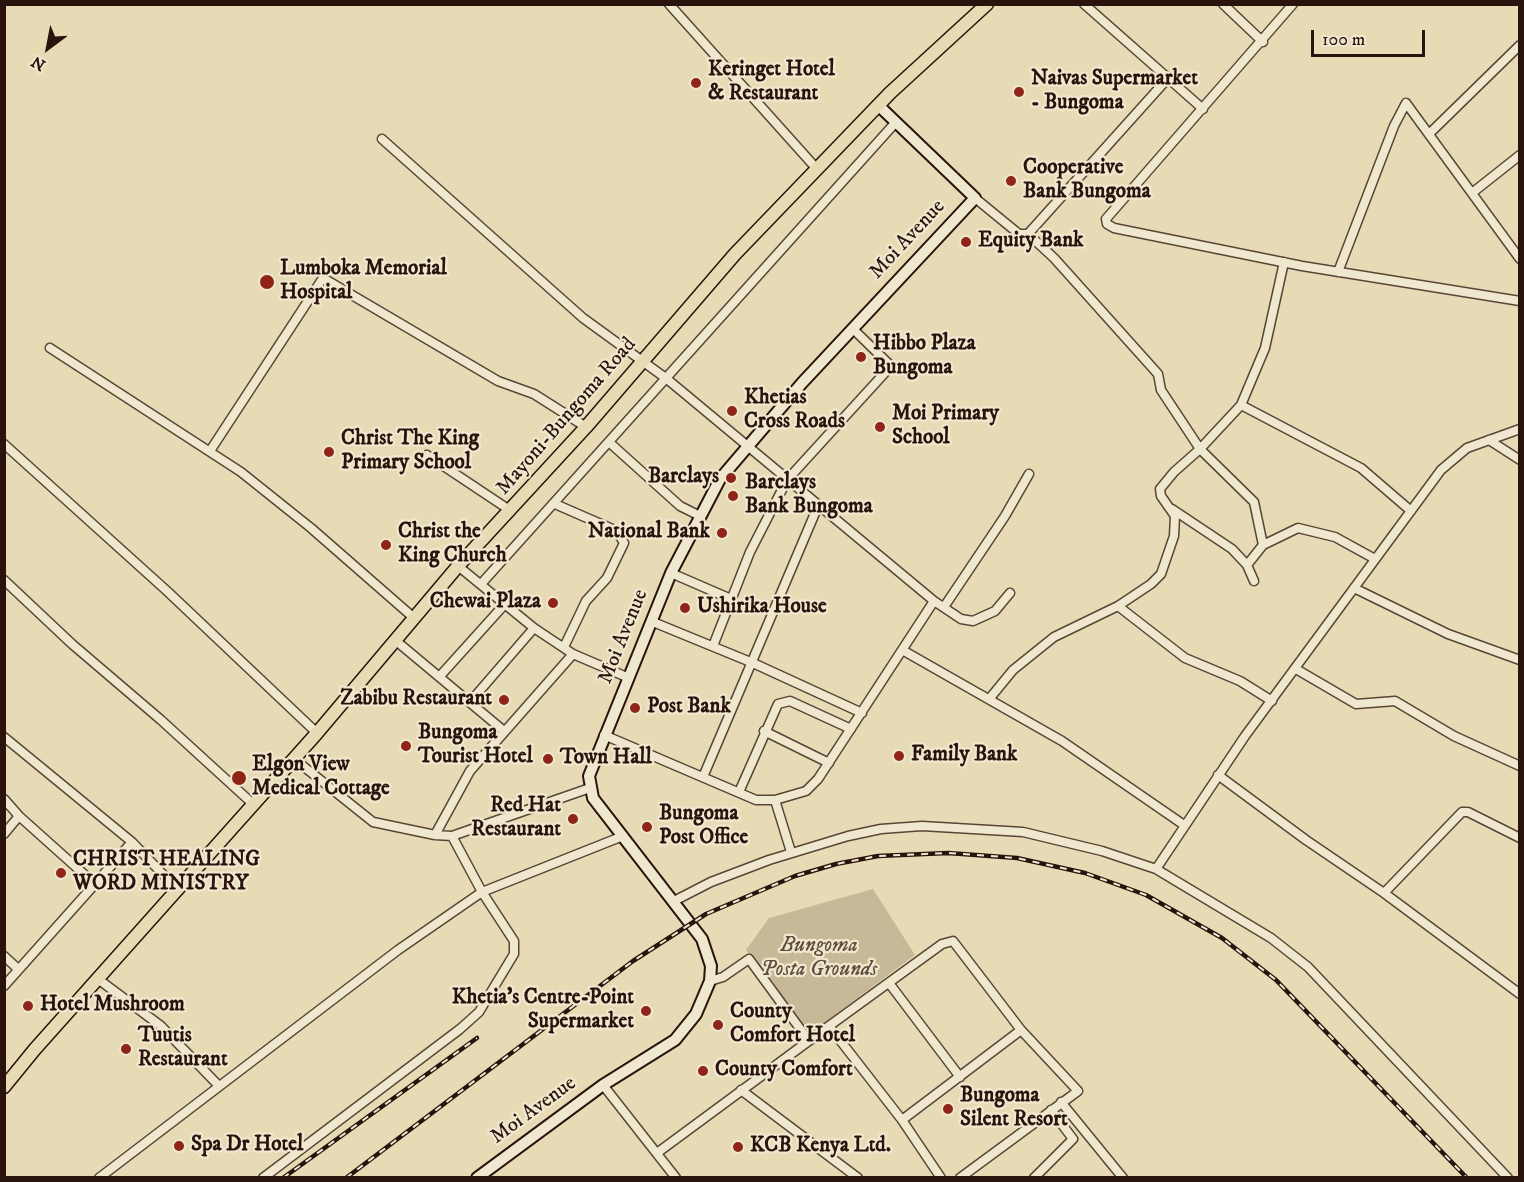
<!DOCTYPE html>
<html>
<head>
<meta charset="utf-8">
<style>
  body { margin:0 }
  #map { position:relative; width:1524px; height:1182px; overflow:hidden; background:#e7dbb5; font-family:"IM FELL DW Pica",serif }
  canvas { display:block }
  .frame { position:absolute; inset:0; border:6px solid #29130c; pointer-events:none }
  .north { position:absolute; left:18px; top:18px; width:60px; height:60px; -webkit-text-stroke:4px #efe8cf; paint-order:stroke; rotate:212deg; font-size:16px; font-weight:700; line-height:24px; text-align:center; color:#29130c }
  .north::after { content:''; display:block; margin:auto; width:21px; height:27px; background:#29130c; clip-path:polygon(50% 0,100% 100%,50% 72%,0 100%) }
  .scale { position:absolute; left:1311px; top:30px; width:114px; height:27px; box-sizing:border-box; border:3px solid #29130c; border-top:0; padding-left:8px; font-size:18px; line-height:21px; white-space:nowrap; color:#29130c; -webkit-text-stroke:4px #efe8cf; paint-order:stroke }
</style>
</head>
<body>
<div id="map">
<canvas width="1524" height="1182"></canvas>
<div class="frame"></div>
<div class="north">N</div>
<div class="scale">100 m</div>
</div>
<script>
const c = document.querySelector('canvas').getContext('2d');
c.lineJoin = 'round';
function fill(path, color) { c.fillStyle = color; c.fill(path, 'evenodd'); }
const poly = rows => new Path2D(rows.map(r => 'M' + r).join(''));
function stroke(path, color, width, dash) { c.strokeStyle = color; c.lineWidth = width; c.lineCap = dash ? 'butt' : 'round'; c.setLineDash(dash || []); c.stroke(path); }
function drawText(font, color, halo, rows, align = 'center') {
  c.font = font + ' "IM FELL DW Pica",serif'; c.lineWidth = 4.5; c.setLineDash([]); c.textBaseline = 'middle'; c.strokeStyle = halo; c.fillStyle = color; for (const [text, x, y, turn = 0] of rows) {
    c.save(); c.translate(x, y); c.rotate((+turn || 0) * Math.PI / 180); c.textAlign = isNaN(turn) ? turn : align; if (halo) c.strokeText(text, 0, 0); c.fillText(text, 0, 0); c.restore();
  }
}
const green = poly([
  [873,889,915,955,809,1034,746,950,769,918]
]);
const street = poly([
  [669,4,816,168],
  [1084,4,1203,109],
  [1223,4,1263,42],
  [1293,4,1106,219,1107,224,1114,228,1302,266,1520,301],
  [1430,133,1520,45],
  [382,139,583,318,667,379,934,601,961,619,973,621,995,611,1010,593],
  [1472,193,1520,155],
  [975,198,1019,234,1028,234,1054,258,1158,374,1161,390,1200,449,1254,502,1263,545,1247,565],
  [1028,234,1169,77],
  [1338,272,1394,126,1406,103,1520,259],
  [50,348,241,472,311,528,414,618],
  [1241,405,1361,468,1411,511],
  [1489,440,1520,460],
  [610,443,680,506,700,516],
  [4,444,167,591,317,733],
  [210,451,323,278,498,381,534,394,586,427],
  [427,455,511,511],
  [555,504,617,531,624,543,607,578,586,601,564,647],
  [1172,509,1232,549,1247,565,1254,581],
  [1263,545,1298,528,1335,537,1375,559],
  [458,566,534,628,573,654,629,678],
  [671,573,731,599],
  [4,580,72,644,161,720,253,804],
  [481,584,896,122],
  [1354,588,1448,634,1520,660],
  [1118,606,1185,658,1240,681,1272,701],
  [944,607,1005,516,1029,474],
  [653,622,753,663,862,713],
  [395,640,504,731],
  [713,646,750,552,787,480,891,366,853,329],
  [904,651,1062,741,1184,825],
  [1296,669,1356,704,1395,701,1454,736,1520,766],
  [440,676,504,605],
  [990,698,1013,670,1054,637,1118,606,1151,584,1161,574,1174,536,1175,516,1161,496,1160,489,1174,472,1200,449,1241,405,1265,348,1284,262],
  [470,702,534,628],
  [764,731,829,763],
  [604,735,756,800,775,800,806,791,818,779,934,601],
  [4,737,132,842,177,889],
  [293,758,373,822,435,835,452,836,590,788],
  [1218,775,1306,840,1384,893,1520,994],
  [703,777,818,506],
  [739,792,778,704,790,701,851,729],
  [4,799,19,816,95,884,4,986],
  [775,800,791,852],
  [4,834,19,816],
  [435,835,470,771,573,654],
  [1156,869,1245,736,1441,470,1467,448,1520,429],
  [95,884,132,842],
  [1384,893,1462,812,1468,812,1520,838],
  [674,901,711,882,769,860,848,836,881,829,922,826,1023,832,1102,851,1156,869,1271,938,1308,967,1508,1178],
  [4,956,18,969],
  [98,979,161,1026,219,1086],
  [710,981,723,977,749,959,809,1041],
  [889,983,960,1077],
  [829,1026,942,944,953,941,1021,1030],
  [603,1085,676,1178],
  [741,1090,858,1178],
  [1061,1102,1123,1178],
  [902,1120,1021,1030,1078,1091,960,1178],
  [657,1153,829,1026,902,1120,941,1178],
  [99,1178,398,950,482,892,623,836],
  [263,1178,460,1029,479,1012,514,954,514,941,482,892,452,836],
  [1034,1178,1073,1139,1051,1110]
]);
const secondary = poly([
  [477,1178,603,1085,675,1040,696,1014,710,981,711,966,702,939,593,798,589,776,671,573,720,479,802,383,975,198,878,105]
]);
const primary = poly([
  [4,1087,35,1049,317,733,458,566,586,427,735,254,890,93,987,4]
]);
const rail = poly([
  [283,1178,477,1038],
  [346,1178,633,961,706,914,795,876,836,864,878,856,948,853,1017,858,1085,873,1146,895,1222,938,1276,980,1467,1178]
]);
const markers = [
  [696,83,6,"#8f2418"],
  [1019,92,6,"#8f2418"],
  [1011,181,6,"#8f2418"],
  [966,242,6,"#8f2418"],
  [267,282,8,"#8f2418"],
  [861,357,6,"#8f2418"],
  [732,411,6,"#8f2418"],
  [880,427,6,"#8f2418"],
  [329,452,6,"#8f2418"],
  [731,478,6,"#8f2418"],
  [733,496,6,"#8f2418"],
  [722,533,6,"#8f2418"],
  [386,545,6,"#8f2418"],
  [553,603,6,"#8f2418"],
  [685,608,6,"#8f2418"],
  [504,700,6,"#8f2418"],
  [635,708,6,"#8f2418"],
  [406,746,6,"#8f2418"],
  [899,756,6,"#8f2418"],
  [548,759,6,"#8f2418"],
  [239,778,8,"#8f2418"],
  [573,819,6,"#8f2418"],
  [647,827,6,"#8f2418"],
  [61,873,6,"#8f2418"],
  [28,1006,6,"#8f2418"],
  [646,1011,6,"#8f2418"],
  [718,1025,6,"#8f2418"],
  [126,1049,6,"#8f2418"],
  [703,1071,6,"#8f2418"],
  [948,1109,6,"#8f2418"],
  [179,1146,6,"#8f2418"],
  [738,1147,6,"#8f2418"]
];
const poiNames = [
  ["Keringet Hotel",708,71],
  ["& Restaurant",708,95],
  ["Naivas Supermarket",1031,80],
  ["- Bungoma",1031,104],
  ["Cooperative",1023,169],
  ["Bank Bungoma",1023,193],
  ["Equity Bank",978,242],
  ["Lumboka Memorial",280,270],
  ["Hospital",280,294],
  ["Hibbo Plaza",873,345],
  ["Bungoma",873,369],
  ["Khetias",744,399],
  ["Cross Roads",744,423],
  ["Moi Primary",892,415],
  ["School",892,439],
  ["Christ The King",341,440],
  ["Primary School",341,464],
  ["Barclays",719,478,"right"],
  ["Barclays",745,484],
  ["Bank Bungoma",745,508],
  ["Christ the",398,533],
  ["King Church",398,557],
  ["National Bank",710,533,"right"],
  ["Chewai Plaza",541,603,"right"],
  ["Ushirika House",697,608],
  ["Zabibu Restaurant",492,700,"right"],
  ["Post Bank",647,708],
  ["Bungoma",418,734],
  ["Tourist Hotel",418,758],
  ["Family Bank",911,756],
  ["Town Hall",560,759],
  ["Elgon View",252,766],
  ["Medical Cottage",252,790],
  ["Red Hat",561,807,"right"],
  ["Restaurant",561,831,"right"],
  ["Bungoma",659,815],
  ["Post Office",659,839],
  ["CHRIST HEALING",73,861],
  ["WORD MINISTRY",73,885],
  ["Khetia's Centre-Point",634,999,"right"],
  ["Supermarket",634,1023,"right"],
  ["Hotel Mushroom",40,1006],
  ["County",730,1013],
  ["Comfort Hotel",730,1037],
  ["Tuutis",138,1037],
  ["Restaurant",138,1061],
  ["County Comfort",715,1071],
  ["Bungoma",960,1097],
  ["Silent Resort",960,1121],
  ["Spa Dr Hotel",191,1146],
  ["KCB Kenya Ltd.",750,1147]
];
const streetNames = [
  ["Moi Avenue",908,240,-47],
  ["Mayoni-Bungoma Road",567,417,-49],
  ["Moi Avenue",624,637,-68],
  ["Moi Avenue",534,1111,-36]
];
const parkNames = [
  ["Bungoma",819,947],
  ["Posta Grounds",819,971]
];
fill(green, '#c7b998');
stroke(street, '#584536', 11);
stroke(secondary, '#29130c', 14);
stroke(primary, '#29130c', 15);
stroke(street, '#efe8cf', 8);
stroke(secondary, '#efe8cf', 10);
stroke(primary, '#e7dbb5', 12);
stroke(rail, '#29130c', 4.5);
stroke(rail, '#efe8cf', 2, [7]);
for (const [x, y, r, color] of markers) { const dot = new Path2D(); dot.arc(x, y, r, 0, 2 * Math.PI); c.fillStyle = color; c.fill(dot); stroke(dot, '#efe8cf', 2); }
drawText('bold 21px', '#29130c', '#efe8cf', poiNames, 'left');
drawText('21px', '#29130c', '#efe8cf', streetNames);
drawText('italic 21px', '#604d3d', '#efe8cf', parkNames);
</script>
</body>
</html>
